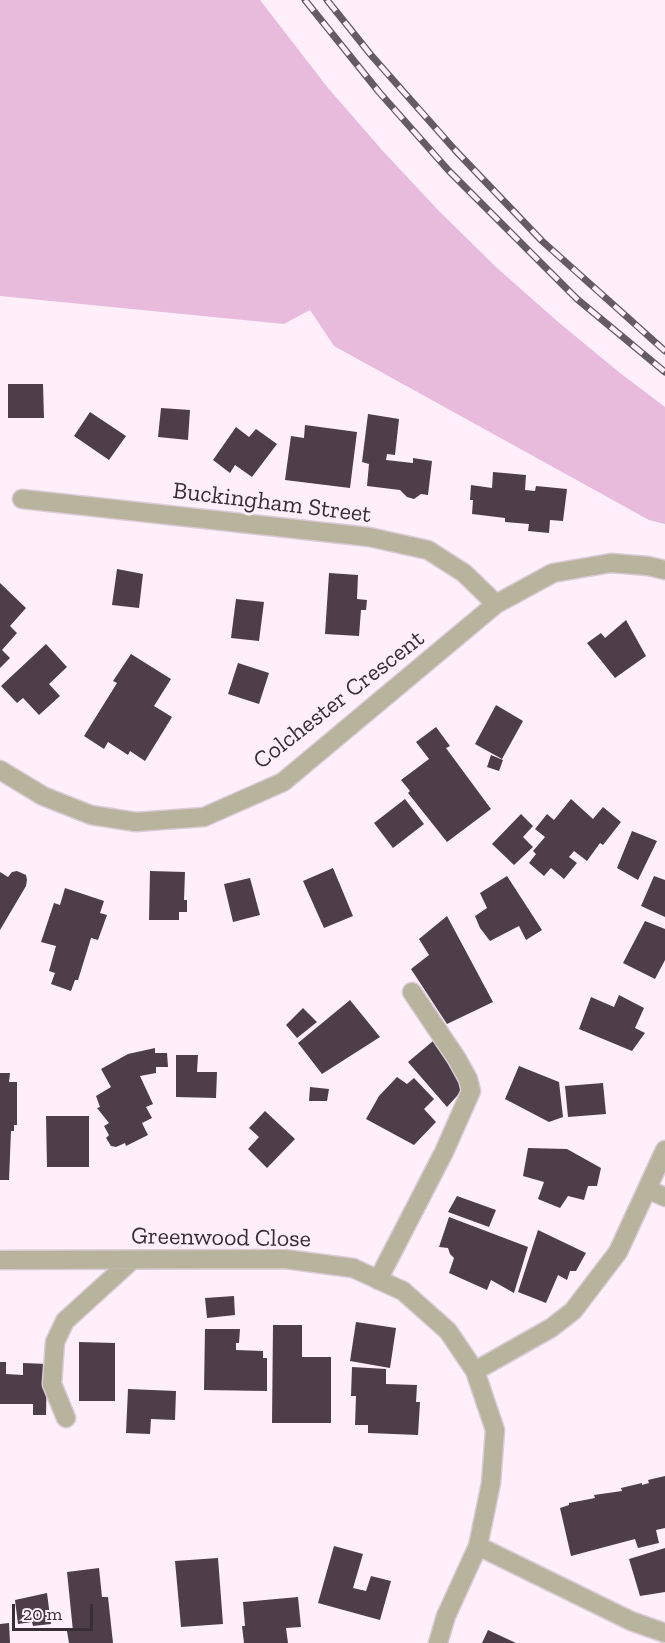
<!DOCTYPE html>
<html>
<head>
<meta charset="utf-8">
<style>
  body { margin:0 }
  #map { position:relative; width:665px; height:1643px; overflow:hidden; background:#feeffa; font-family:"Zilla Slab",serif }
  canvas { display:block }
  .scale { position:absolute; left:12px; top:1604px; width:81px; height:27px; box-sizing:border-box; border:3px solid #372f34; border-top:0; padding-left:8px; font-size:18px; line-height:21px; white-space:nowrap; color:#372f34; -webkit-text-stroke:4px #feeffa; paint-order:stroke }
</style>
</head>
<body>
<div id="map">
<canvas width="665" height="1643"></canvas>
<div class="scale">20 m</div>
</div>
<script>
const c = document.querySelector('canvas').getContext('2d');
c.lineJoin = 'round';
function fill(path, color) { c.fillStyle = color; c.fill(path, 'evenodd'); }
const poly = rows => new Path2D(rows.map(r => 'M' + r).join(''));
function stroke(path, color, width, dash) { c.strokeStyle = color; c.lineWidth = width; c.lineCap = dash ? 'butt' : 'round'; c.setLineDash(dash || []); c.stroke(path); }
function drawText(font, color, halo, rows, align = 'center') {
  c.font = font + ' "Zilla Slab",serif'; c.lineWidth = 6; c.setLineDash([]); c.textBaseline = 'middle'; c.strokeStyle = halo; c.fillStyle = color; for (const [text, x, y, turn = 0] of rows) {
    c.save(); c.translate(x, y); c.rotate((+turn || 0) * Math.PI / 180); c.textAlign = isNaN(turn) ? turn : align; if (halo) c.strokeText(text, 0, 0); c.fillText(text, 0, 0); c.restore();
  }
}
const green = poly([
  [0,0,260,0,328,88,382,150,438,210,496,267,557,321,620,373,665,407,665,524,649,520,334,346,310,310,284,324,0,296]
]);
const building = poly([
  [8,384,43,384,44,418,8,418],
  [161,408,190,410,188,440,158,437],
  [90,412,126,436,109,460,74,436],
  [368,414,399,419,395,455,387,454,386,460,413,463,413,458,432,461,428,495,421,494,414,499,407,497,400,490,367,486,369,464,362,462],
  [305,425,357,432,350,488,285,480,291,436,304,438],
  [236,427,249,437,256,429,277,444,252,477,235,465,230,473,213,460],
  [493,472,526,475,525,490,535,491,536,486,567,489,563,521,550,520,549,533,528,531,529,524,505,522,505,518,472,514,473,500,470,500,471,485,492,488],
  [117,569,143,574,139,608,112,605],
  [329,573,358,575,357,599,367,600,366,610,361,610,359,636,325,634],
  [0,583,26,608,10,626,17,633,2,650,10,658,0,668],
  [236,599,264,602,259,641,231,638],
  [626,620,646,656,615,678,587,643,601,633,605,638],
  [46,644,67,667,49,684,60,696,39,715,23,698,17,703,1,686],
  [131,654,171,679,154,706,172,717,145,761,130,751,128,755,108,742,104,749,84,736,117,683,113,681],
  [238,663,269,673,259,704,228,694],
  [496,705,523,721,502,759,475,744],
  [436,727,450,746,446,748,491,809,447,842,408,793,410,791,401,780,429,759,416,742],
  [491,755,503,760,499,771,487,767],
  [405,799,424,824,393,848,374,823],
  [571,799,593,819,603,807,621,822,603,845,600,843,587,861,574,851,569,857,577,863,564,879,551,868,544,876,529,863,536,854,533,851,545,837,535,829,547,814,554,820],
  [521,814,533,826,523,837,533,847,514,865,492,844],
  [632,831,657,841,638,880,617,868],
  [333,868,353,916,324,928,303,881],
  [17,871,26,875,27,880,26,886,0,930,0,872,8,877,12,872],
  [150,871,185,872,184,900,187,900,187,912,179,912,179,920,149,920],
  [507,876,542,930,526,940,519,926,490,941,480,928,475,916,487,908,480,893],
  [654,876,665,880,665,917,641,906],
  [250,878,260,915,233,922,224,884],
  [65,888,104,901,100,913,107,915,98,940,91,938,78,980,75,980,71,991,51,984,55,973,49,971,56,946,41,942,54,903,60,905],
  [447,916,493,1002,447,1024,411,969,429,955,419,939],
  [645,921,665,929,665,960,655,979,623,963],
  [619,995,644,1008,635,1028,645,1033,632,1051,579,1029,591,997,614,1007],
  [350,1000,380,1037,322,1074,298,1043],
  [303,1008,317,1022,297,1038,286,1025],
  [433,1041,465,1087,447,1107,408,1062],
  [155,1048,155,1053,167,1053,168,1067,156,1067,156,1073,140,1076,153,1104,146,1107,152,1118,142,1123,148,1135,126,1146,125,1143,116,1147,111,1146,106,1138,109,1135,104,1126,109,1123,97,1108,100,1107,96,1096,111,1087,101,1069,128,1054],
  [176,1055,198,1055,197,1072,217,1072,216,1098,176,1097],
  [519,1066,559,1082,563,1117,549,1122,505,1099],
  [0,1073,10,1073,9,1082,17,1082,17,1125,14,1125,14,1131,11,1131,9,1180,0,1180],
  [397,1077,407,1084,414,1078,434,1099,424,1109,436,1122,414,1145,366,1119,379,1096],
  [603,1083,606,1114,568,1117,565,1086],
  [310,1087,329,1089,327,1101,309,1101],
  [265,1111,295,1139,267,1168,248,1149,259,1137,249,1128],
  [46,1116,89,1116,89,1167,47,1167],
  [528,1148,567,1149,601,1168,597,1186,588,1186,584,1200,568,1196,560,1208,538,1199,544,1182,523,1176],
  [457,1196,496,1210,489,1227,448,1212],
  [449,1217,528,1247,514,1293,491,1280,487,1290,449,1273,454,1258,450,1254,448,1248,439,1247],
  [538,1230,586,1253,576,1271,570,1271,567,1280,558,1275,546,1303,518,1292],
  [234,1296,235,1315,207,1318,205,1298],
  [356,1322,396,1328,390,1368,350,1361],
  [273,1325,302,1325,302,1357,331,1357,331,1423,272,1423],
  [205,1329,240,1329,239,1343,236,1343,236,1350,263,1351,263,1358,267,1358,267,1391,204,1390],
  [79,1342,115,1343,115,1401,79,1401],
  [0,1362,6,1362,6,1374,23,1375,23,1363,47,1364,46,1415,33,1415,33,1404,0,1404],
  [352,1367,386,1369,386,1384,417,1385,416,1402,420,1402,418,1435,368,1433,368,1425,355,1425,356,1396,351,1396],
  [128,1389,176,1391,175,1420,151,1419,150,1434,126,1433],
  [665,1476,665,1528,656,1530,659,1543,638,1548,635,1539,571,1556,560,1508,569,1505,569,1503,595,1498,594,1495,622,1491,621,1488,642,1483,642,1485,649,1483,648,1480],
  [334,1546,363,1554,353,1588,366,1591,371,1576,391,1581,380,1620,318,1603],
  [665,1548,665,1592,640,1596,629,1559],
  [218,1558,223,1624,181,1627,175,1561],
  [99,1568,102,1597,108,1597,113,1643,69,1643,67,1631,73,1631,67,1572],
  [47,1593,51,1624,33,1626,32,1622,18,1624,15,1600],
  [298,1597,301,1627,286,1628,288,1643,244,1643,242,1626,245,1626,243,1602],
  [9,1623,10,1643,0,1643,0,1624],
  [488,1630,516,1643,482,1643]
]);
const minor = poly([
  [22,499,369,537,428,550,464,573,496,604],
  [0,770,43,796,91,815,136,822,204,817,283,782,496,604,553,573,611,563,648,566,665,570],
  [647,1189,665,1197],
  [0,1260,285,1259,353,1268,403,1291,448,1331,475,1371,495,1430,491,1483,478,1546,446,1616,438,1643],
  [378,1280,444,1152,471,1091,468,1079,457,1059,412,992],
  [475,1371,551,1328,573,1311,618,1252,665,1150],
  [66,1418,52,1384,55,1342,65,1321,132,1260],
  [478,1546,631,1621,665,1633]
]);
const rail = poly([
  [305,0,379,92,449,171,577,299,665,372],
  [327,0,371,55,455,150,542,241,665,351]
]);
const streetNames = [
  ["Buckingham Street",272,503,7],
  ["Colchester Crescent",339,700,-38],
  ["Greenwood Close",221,1238,1]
];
fill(green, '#e8bbdc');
fill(building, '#4d3e49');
stroke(minor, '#daccd6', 21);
stroke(minor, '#b7b39c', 18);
stroke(rail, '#655b62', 7);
stroke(rail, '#feeffa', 4.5, [14]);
drawText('24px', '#372f34', '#feeffa', streetNames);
</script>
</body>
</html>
